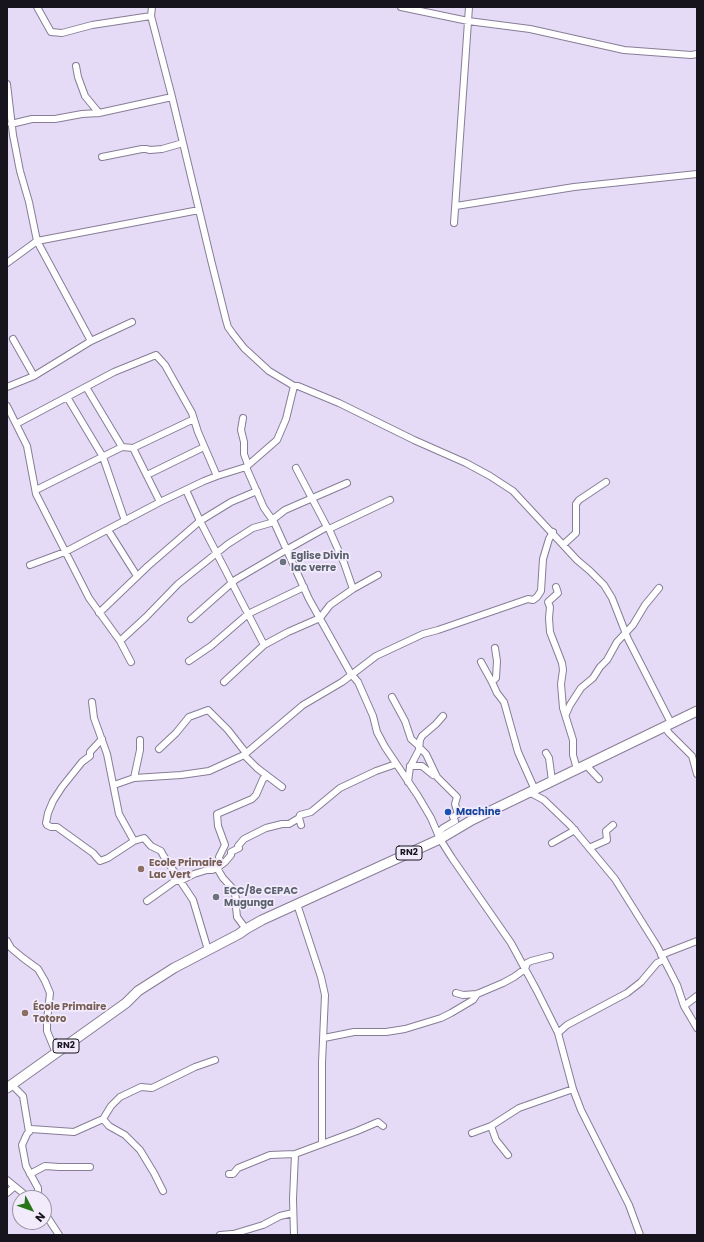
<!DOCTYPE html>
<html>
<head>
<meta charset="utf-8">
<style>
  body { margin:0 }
  #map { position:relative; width:704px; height:1242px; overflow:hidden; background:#e6dbf7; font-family:Poppins,sans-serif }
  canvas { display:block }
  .frame { position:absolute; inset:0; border:8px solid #18141d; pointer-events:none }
  .north { position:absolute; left:12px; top:1190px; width:40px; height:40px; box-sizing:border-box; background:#f1ebfc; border:1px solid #9a95a3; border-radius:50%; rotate:131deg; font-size:11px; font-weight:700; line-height:16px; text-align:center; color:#18141d }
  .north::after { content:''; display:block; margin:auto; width:14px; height:18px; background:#277419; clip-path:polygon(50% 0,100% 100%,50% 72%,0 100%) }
</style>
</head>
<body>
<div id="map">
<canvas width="704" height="1242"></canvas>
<div class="frame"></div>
<div class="north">N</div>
</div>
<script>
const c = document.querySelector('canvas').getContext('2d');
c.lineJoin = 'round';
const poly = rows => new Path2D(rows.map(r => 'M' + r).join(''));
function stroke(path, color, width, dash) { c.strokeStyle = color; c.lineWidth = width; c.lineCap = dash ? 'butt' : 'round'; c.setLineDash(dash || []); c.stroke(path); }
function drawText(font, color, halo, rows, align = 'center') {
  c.font = font + ' Poppins,sans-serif'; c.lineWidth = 3.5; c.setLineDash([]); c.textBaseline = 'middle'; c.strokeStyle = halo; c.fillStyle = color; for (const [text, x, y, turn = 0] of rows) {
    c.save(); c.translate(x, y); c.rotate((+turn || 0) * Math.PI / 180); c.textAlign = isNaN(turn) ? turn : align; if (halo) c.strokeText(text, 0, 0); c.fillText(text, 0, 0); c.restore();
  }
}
const minor = poly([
  [37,7,51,32,62,33,92,25,151,16],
  [152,7,151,16,172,97,211,260,226,320,228,327,233,334,244,348,269,371,294,386,298,386,339,403,414,440,466,463,490,476,513,491,577,560,590,571,604,585,612,598,628,639,671,723],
  [401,7,468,21,530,29,624,50,691,55,697,54],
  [76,66,78,77,85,96,99,113],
  [7,84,13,135,20,171,29,202,37,241,91,341],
  [11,124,32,119,55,119,82,114,99,113,172,97],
  [102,157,142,149,146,149,150,150,162,149,183,143],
  [456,206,574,187,697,174],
  [454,223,469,7],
  [7,263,37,241,199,210],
  [13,339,34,376],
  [294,386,286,419,277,440,246,467,264,508,274,522,309,599,351,674,358,682,373,716,377,732,385,747,418,796,431,818,440,839,452,858,511,943,537,991,558,1033,573,1089,581,1110,629,1205,640,1235],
  [7,387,34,376,91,341,132,322],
  [86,387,122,447,133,448,160,502],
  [67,397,103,457,125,521],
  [7,406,27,446,36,494,89,598,120,641,131,662],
  [243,418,241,430,244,442,244,454,248,465],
  [16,424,114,372,156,355,165,365,192,413,198,432,217,476],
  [133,448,194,419],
  [296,468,327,527],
  [147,475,204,447],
  [36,490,122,447],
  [186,490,200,521,264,645],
  [272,520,285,510,347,483],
  [329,529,390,500],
  [108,530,137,576],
  [564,544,576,533,576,504,579,500,606,482],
  [30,565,65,552,160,502,204,481,217,476,246,467],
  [556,587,558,593,548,602,550,607,549,618,550,632,562,663,563,670,561,684,563,708,573,740,573,755,577,769],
  [99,613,148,566,200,521,231,502,257,491],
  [191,619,235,580,286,550,327,527,329,529,344,563,353,589],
  [120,641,146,617,178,584,228,544,253,528,274,522],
  [189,661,211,646,248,614,304,587],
  [481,662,492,682,497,693,504,702,518,752,535,790],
  [224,682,264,645,288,632,320,618,330,605,353,589,378,575],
  [492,682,496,678,497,661,495,648],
  [392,697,405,721,411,739,419,746],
  [92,702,94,718,107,754,119,814,134,841,144,838,151,846,161,851,163,855,193,900,208,950],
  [566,714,570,705,581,688,593,678,600,667,607,660,617,642,633,625,645,605,659,588],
  [664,726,669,733,692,756,697,774],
  [102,739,90,752,90,756,82,762,62,787,53,801,48,813,46,823,47,825,51,827,57,827,93,853,100,861,108,858,134,841],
  [419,747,426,754,437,777,457,797,455,804,458,814,453,817,455,821,443,828,438,833],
  [159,749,176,733,189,717,208,710,228,730,246,753],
  [546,753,549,758,552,781],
  [244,755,257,768,282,787],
  [586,765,599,779],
  [410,766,422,766,433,775],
  [134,778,140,750,140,740],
  [408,782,410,767,419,750,420,740,422,736,436,724,443,716],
  [114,785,134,778,181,775,209,771,244,755,303,705,342,682,376,656,423,634,438,630,528,599,533,600,537,597,541,591,543,559,549,539,553,532],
  [529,792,544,800,571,826,615,879,657,946,677,985,684,1006,697,1028],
  [301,825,299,818,300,815,311,812,340,788,376,771,396,764],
  [552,843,575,830],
  [589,848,607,840,606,831,613,825],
  [221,864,219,857,225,845,218,826,217,814,252,799,256,795,263,779,267,776],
  [217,868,223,878,234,890,236,899,236,907,237,917,246,929],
  [147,901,175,881,180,881,194,874,207,870,212,870,217,868,225,862,231,855,231,852,239,848,238,846,244,839,266,828,282,824,289,824,299,818],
  [297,904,321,977,325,995,322,1063,322,1144],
  [7,941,11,948,23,958,38,969,45,981,50,993,47,1021,47,1031,56,1053],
  [661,955,697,941],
  [456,993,463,995,477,994,503,983,514,977,525,969,527,963,531,961,550,956],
  [684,1006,697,996],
  [558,1033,567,1025,627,993,641,982,657,963,663,960],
  [324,1038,354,1032,386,1032,405,1029,441,1018,451,1013,473,1000,477,994],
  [12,1085,23,1096,29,1132],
  [103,1119,109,1126,125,1135,140,1150,154,1173,163,1191],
  [491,1126,496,1140,508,1155],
  [472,1133,491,1126,519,1108,573,1089],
  [30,1174,45,1166,59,1167,90,1167],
  [229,1174,233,1174,238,1168,270,1155,295,1154],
  [7,1180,29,1198],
  [7,1193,14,1187],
  [38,1198,38,1188,26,1166,22,1145,27,1134,31,1129,74,1132,103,1119,111,1106,120,1097,141,1087,152,1088,195,1067,215,1060],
  [44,1212,59,1235],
  [220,1235,232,1234],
  [230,1235,263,1225,280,1216,293,1213],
  [294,1235,293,1199,295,1154,357,1131,378,1122,383,1126]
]);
const highway = poly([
  [7,1088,126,1003,138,991,174,968,239,934,246,929,262,920,440,839,472,820,697,711]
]);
const markers = [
  [283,562,4,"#6b7280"],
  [448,812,4,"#1a4fb4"],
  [141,869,4,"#8d6e63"],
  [216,897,4,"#6b7280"],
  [25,1013,4,"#8d6e63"]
];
const shields = [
  [409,853,26],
  [66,1046,26]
];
const shieldNames = [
  ["RN2",409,853],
  ["RN2",66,1046]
];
const worshipNames = [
  ["Eglise Divin",291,556],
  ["lac verre",291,568],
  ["ECC/8e CEPAC",224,891],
  ["Mugunga",224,903]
];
const transitNames = [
  ["Machine",456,812]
];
const educationNames = [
  ["Ecole Primaire",149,863],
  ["Lac Vert",149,875],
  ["École Primaire",33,1007],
  ["Totoro",33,1019]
];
stroke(minor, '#877d96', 8);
stroke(highway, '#877d96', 11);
stroke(minor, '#fff', 6);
stroke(highway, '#fff', 9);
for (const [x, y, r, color] of markers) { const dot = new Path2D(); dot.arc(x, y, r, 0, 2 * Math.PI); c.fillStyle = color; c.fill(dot); stroke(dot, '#f1ebfc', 1.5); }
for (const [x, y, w] of shields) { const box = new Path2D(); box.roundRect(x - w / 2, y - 7, w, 14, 3); c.fillStyle = '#f1ebfc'; c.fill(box); stroke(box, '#18141d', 1); }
drawText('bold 9px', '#18141d', null, shieldNames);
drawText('bold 10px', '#5b616d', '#f1ebfc', worshipNames, 'left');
drawText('bold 10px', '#164399', '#f1ebfc', transitNames, 'left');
drawText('bold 10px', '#785e54', '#f1ebfc', educationNames, 'left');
</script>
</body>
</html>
